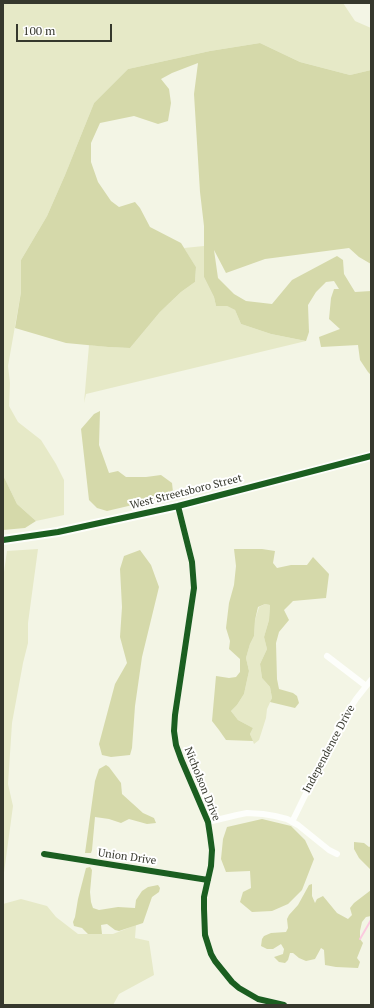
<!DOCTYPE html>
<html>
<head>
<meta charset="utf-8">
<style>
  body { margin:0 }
  #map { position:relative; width:374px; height:1008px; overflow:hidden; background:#f3f5e5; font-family:"PT Serif",serif }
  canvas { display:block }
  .frame { position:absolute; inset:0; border:4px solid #36382d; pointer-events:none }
  .scale { position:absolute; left:16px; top:24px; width:96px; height:18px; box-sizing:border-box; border:2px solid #36382d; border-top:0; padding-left:5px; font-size:12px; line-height:14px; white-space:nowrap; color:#36382d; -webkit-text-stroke:3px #fff; paint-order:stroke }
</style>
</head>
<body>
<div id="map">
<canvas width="374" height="1008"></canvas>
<div class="frame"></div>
<div class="scale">100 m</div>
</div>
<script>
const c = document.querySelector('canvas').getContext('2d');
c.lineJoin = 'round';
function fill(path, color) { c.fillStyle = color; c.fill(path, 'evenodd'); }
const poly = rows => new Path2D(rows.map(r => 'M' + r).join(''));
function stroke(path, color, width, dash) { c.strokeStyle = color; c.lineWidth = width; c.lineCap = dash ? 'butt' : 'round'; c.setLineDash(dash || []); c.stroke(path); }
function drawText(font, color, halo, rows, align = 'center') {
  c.font = font + ' "PT Serif",serif'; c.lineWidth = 4; c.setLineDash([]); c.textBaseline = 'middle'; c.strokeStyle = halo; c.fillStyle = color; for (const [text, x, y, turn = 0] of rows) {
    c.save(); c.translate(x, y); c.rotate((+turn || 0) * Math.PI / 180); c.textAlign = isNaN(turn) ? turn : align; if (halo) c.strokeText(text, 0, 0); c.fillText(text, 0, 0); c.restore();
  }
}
const green = poly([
  [3,3,343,3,355,21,371,28,371,70,350,75,300,62,260,43,210,51,128,69,94,103,65,175,47,216,21,260,21,292,8,366,10,383,9,406,18,422,41,440,56,464,64,480,64,515,36,521,17,504,3,475],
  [204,246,204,277,214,297,216,306,227,306,235,310,241,324,271,334,306,341,86,394,84,403,89,345,108,347,130,348,160,312,181,292,195,282,196,267,184,248],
  [38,549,28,623,28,643,23,663,12,723,8,784,13,806,3,880,3,579,7,551],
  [265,604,270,605,269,620,264,637,267,649,260,664,262,678,270,687,272,698,267,709,266,718,259,740,254,744,250,734,253,728,238,720,231,711,237,705,244,694,249,671,246,658,250,644,254,636,255,620,259,607],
  [21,899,47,906,56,917,78,934,113,934,136,925,135,938,149,941,154,975,119,994,113,1005,3,1005,3,904]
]);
const forest = poly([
  [260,43,300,62,350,75,371,70,371,264,359,257,349,248,265,259,226,273,214,250,218,278,234,294,246,301,272,304,292,280,337,256,343,260,344,274,355,292,371,291,371,375,368,372,360,360,358,345,321,347,319,337,340,329,329,319,331,298,334,289,339,289,334,281,326,282,316,292,308,305,309,332,306,341,271,334,241,324,235,310,227,306,216,306,214,297,204,277,204,226,200,192,194,94,198,63,172,73,161,79,169,89,171,103,168,121,158,124,134,116,100,123,91,143,91,162,98,182,111,201,119,207,135,202,140,208,150,227,181,243,196,267,195,282,181,292,160,312,130,348,108,347,66,343,15,328,21,292,21,260,47,216,65,175,94,103,128,69,210,51],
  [100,411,99,445,109,473,118,471,126,477,146,477,161,475,172,483,173,492,171,496,107,511,97,508,89,500,81,429,94,414],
  [3,475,17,504,36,521,25,528,3,530],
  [234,549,262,549,275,551,273,563,277,568,291,565,307,565,313,557,329,574,326,598,293,601,284,610,289,620,279,632,276,643,277,679,279,689,293,693,297,696,299,703,295,708,270,702,272,698,270,687,262,678,260,664,267,649,264,637,269,620,270,605,265,604,258,607,255,620,254,636,250,644,246,658,249,671,244,694,237,705,231,711,238,720,253,728,250,734,253,741,226,740,219,730,212,721,216,676,229,678,236,677,240,672,240,659,229,649,230,641,226,628,229,603,234,585,236,566],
  [140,550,151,565,159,587,142,657,135,706,132,748,130,755,111,757,102,755,99,744,115,684,127,663,120,637,122,607,120,569,124,556],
  [106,765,109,767,121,783,122,794,143,813,154,818,156,823,147,824,129,819,121,823,109,819,95,817,92,850,91,853,85,853,95,781,99,769],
  [262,819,291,826,305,840,314,859,302,890,288,904,272,911,252,912,240,902,243,892,251,888,250,871,226,872,221,859,223,839,227,827],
  [354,842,364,843,369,847,371,846,371,870,359,858,354,849],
  [90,867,92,870,90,892,91,902,93,908,99,910,118,907,135,908,136,900,142,891,148,887,158,885,160,888,159,892,152,897,143,923,119,931,115,930,107,924,101,925,102,934,88,934,82,928,74,926,73,922,75,917,78,899,86,868],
  [312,884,312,896,315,903,317,899,323,896,337,913,348,919,352,915,350,908,354,903,371,890,371,916,366,917,362,922,360,931,360,939,363,943,357,958,360,962,358,968,336,967,325,965,324,950,321,948,315,959,306,961,299,958,293,953,290,953,288,960,285,963,279,962,274,957,283,954,284,949,281,944,273,949,267,949,261,946,262,939,264,936,271,933,286,932,288,928,287,919,289,915,298,905,309,885]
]);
const stream = poly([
  [360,939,371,920]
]);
const minor = poly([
  [178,506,192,562,194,588,175,715,174,731,176,745,181,759,208,822,210,835,212,850,211,866,204,897,204,909,205,935,211,954,215,961,232,982,239,988,258,999,284,1005],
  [327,656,366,686],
  [208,822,237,815,247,813,263,814,275,816,287,819,298,825,329,850,337,854],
  [292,822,340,724,356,699,371,680],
  [44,854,208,880]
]);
const primary = poly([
  [3,540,58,532,178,506,371,456]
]);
const cycleway = poly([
  [178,506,192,562,194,588,175,715,174,731,176,745,181,759,208,822,210,835,212,850,211,866,204,897,204,909,205,935,211,954,215,961,232,982,239,988,258,999,284,1005],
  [3,540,58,532,178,506,371,456],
  [44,854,208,880]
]);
const streetNames = [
  ["West Streetsboro Street",186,492,-14],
  ["Independence Drive",329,749,-62],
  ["Nicholson Drive",202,784,68],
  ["Union Drive",127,857,8]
];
fill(green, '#e6e9c7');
fill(forest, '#d5d9aa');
stroke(stream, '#fbcadf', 2);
stroke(minor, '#fdfefb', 6);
stroke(primary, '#fdfefb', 10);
stroke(cycleway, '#1b5e20', 6);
drawText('11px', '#36382d', '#fff', streetNames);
</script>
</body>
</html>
